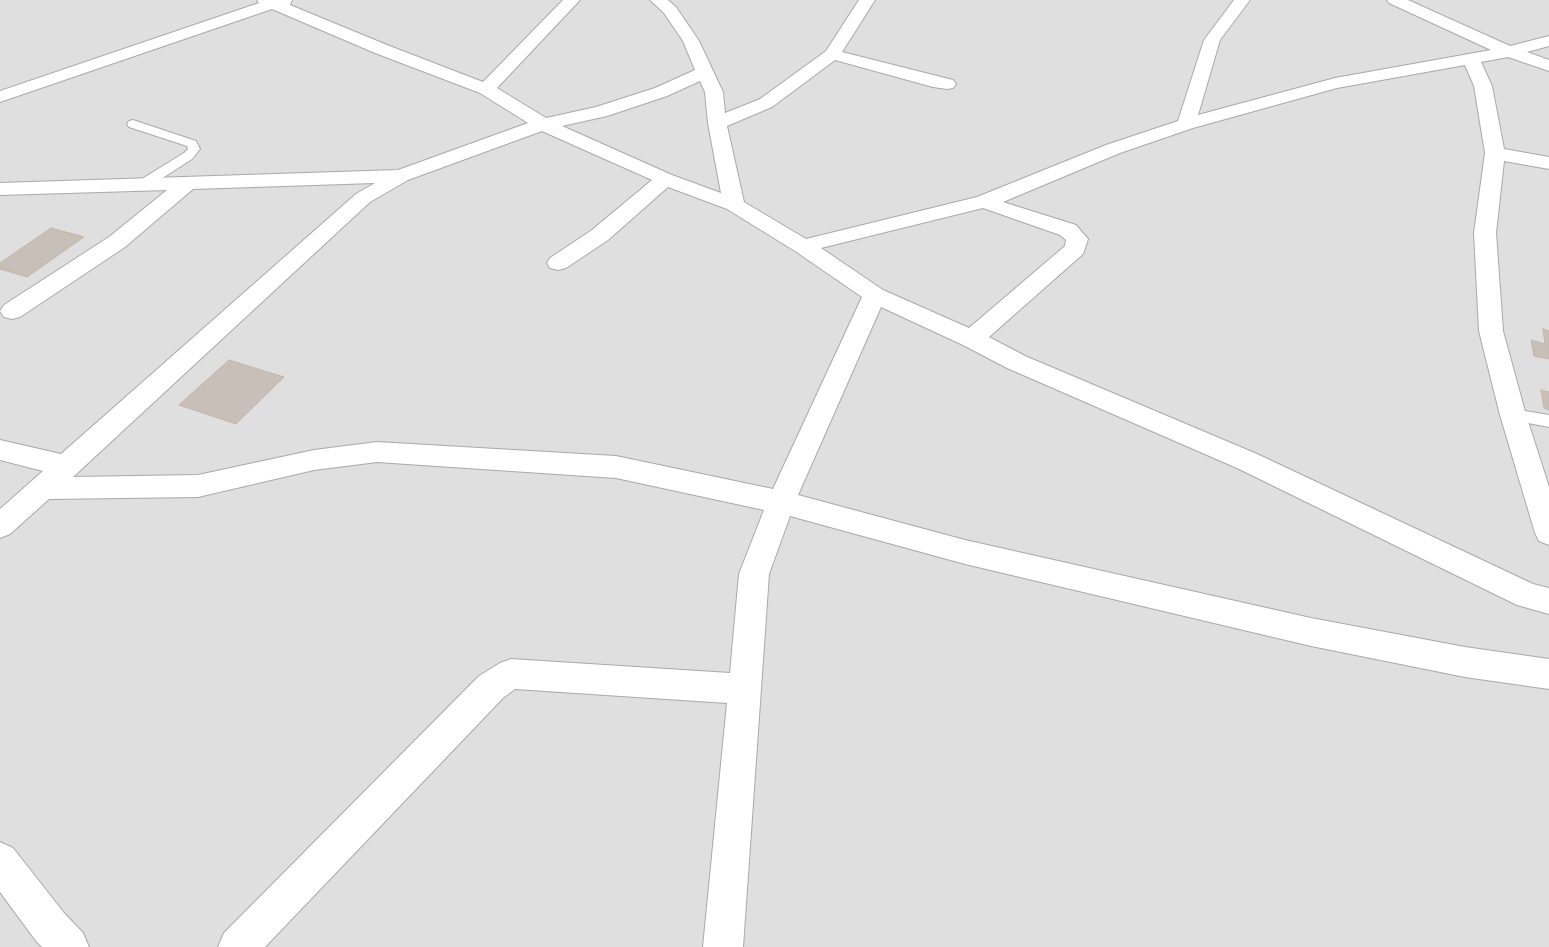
<!DOCTYPE html>
<html>
<head>
<meta charset="utf-8">
<style>
  body { margin:0 }
  canvas { display:block; background:#f2efe9 }
</style>
</head>
<body>
<canvas width="1549" height="947"></canvas>
<script>
const c = document.querySelector('canvas').getContext('2d');
c.lineJoin = 'round';
function fill(path, color) { c.fillStyle = color; c.fill(path, 'evenodd'); }
const poly = rows => new Path2D(rows.map(r => 'M' + r).join(''));
function stroke(path, color, width, dash) { c.strokeStyle = color; c.lineWidth = width; c.lineCap = dash ? 'butt' : 'round'; c.setLineDash(dash || []); c.stroke(path); }
const residential = poly([
  [0,0,1549,0,1549,947,0,947]
]);
const building = poly([
  [51,228,84,237,27,277,0,269,0,263,51,228],
  [1543,329,1549,331,1549,359,1534,356,1531,340,1545,344,1543,329],
  [229,360,284,377,236,424,179,405,229,360],
  [1541,390,1549,392,1549,410,1544,408,1541,390]
]);
const lane = poly([
  [133,120,196,141,200,149,192,159,147,188,137,188,136,185,137,182,184,153,188,149,187,146,129,127,127,124,129,121,133,120],
  [1513,409,1549,415,1549,427,1507,419,1505,415,1507,411,1513,409]
]);
const street = poly([
  [257,0,292,0,290,5,387,45,483,82,563,0,580,0,497,88,546,118,596,107,655,88,695,70,683,41,664,13,650,0,668,0,676,7,699,41,723,92,725,113,760,99,826,51,859,0,875,0,842,52,953,80,956,84,953,88,947,89,933,87,835,60,772,107,727,126,744,202,806,239,977,197,1106,145,1178,121,1204,40,1234,0,1250,0,1220,40,1198,115,1335,78,1491,50,1389,3,1387,0,1408,0,1510,46,1549,36,1549,46,1527,52,1549,60,1549,71,1508,57,1481,62,1492,86,1504,149,1549,157,1549,169,1504,161,1496,233,1503,331,1526,415,1549,487,1549,545,1539,541,1535,533,1500,415,1479,331,1474,233,1485,153,1474,86,1465,65,1337,88,1193,128,1120,153,1003,202,1076,225,1088,239,1083,254,989,337,1025,356,1257,454,1533,584,1549,588,1549,614,1517,605,1237,468,1007,368,963,345,881,307,798,495,965,540,1311,618,1465,647,1549,659,1549,689,1465,677,1311,646,965,564,790,516,769,574,743,947,703,947,727,703,515,689,503,698,265,947,218,947,224,933,479,676,500,663,511,659,730,673,739,574,764,510,616,478,377,462,314,470,198,497,49,499,10,534,0,538,0,509,43,471,0,460,0,440,61,454,356,194,375,183,193,189,125,247,20,317,12,319,4,317,0,311,4,305,109,237,167,190,0,195,0,183,398,170,528,123,480,93,375,53,272,9,0,102,0,91,259,3,257,0],
  [700,81,705,92,708,123,721,193,672,175,562,126,607,116,667,96,700,81],
  [542,131,652,180,592,230,550,258,547,263,550,268,558,270,566,268,608,240,668,187,727,209,795,251,862,297,773,489,616,456,377,442,314,450,198,475,73,477,370,202,408,180,542,131],
  [983,208,1060,235,1066,240,1065,246,969,328,883,290,821,248,983,208],
  [0,842,13,848,64,913,83,933,89,947,42,947,36,941,0,892,0,842]
]);
fill(residential, '#e0dfdf');
fill(building, '#c7bfb8');
stroke(building, '#c4b6ab', 1);
stroke(lane, '#a9a9a9', 2);
stroke(street, '#a9a9a9', 2);
fill(lane, '#fff');
fill(street, '#fff');
</script>
</body>
</html>
